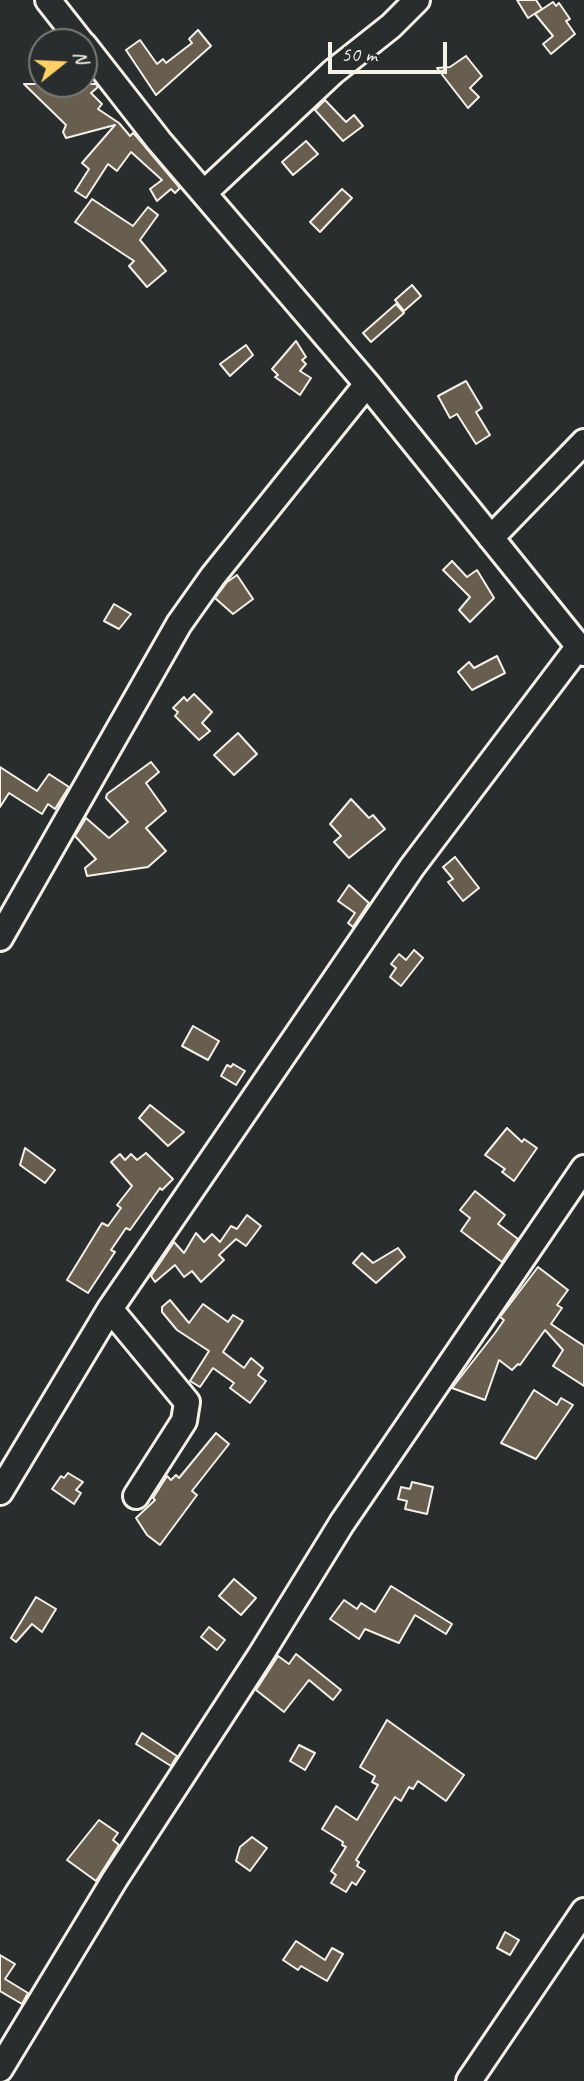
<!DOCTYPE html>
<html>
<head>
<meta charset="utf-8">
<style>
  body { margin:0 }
  #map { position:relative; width:584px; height:2081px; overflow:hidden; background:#2a2d2e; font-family:Caveat,sans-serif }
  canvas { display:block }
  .north { position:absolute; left:28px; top:28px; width:70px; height:70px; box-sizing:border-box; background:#2a2d2e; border:2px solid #7b7b78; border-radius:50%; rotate:72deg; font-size:19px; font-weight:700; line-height:28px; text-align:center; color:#f4f1e8 }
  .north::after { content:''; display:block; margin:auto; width:24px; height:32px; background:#ffd166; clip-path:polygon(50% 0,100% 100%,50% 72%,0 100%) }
  .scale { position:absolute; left:328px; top:42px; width:119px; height:32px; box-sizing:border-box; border:4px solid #f4f1e8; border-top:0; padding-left:9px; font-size:21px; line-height:24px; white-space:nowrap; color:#f4f1e8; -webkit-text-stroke:5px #2a2d2e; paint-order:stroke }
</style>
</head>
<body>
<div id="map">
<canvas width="584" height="2081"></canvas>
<div class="north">N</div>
<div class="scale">50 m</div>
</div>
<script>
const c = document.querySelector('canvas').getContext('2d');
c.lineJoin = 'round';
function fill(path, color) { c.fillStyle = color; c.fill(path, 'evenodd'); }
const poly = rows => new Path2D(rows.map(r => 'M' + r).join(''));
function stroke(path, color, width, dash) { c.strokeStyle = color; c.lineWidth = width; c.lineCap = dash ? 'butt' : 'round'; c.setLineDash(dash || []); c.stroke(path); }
const building = poly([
  [517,0,536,0,542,9,528,18,517,0],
  [553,2,556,6,559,3,570,19,566,21,575,34,551,54,543,44,553,36,535,14,553,2],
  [198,30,211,46,156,95,126,50,140,40,157,64,163,59,166,63,192,43,189,39,198,30],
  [466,56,482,76,470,88,479,97,468,108,437,68,450,67,466,56],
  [24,84,96,84,98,87,91,93,102,104,98,109,119,123,130,136,133,133,137,137,180,188,175,193,171,189,157,201,150,189,162,180,131,152,117,171,108,164,86,198,75,191,89,169,82,163,115,125,66,138,63,132,66,125,24,84],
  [325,100,346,122,354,115,363,126,343,141,315,110,325,100],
  [306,141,318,154,293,175,282,162,306,141],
  [342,189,352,198,320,232,310,222,342,189],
  [92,199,133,226,148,207,158,215,140,240,166,271,147,287,129,266,134,261,75,222,92,199],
  [412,285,421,296,404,311,395,300,412,285],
  [396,304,404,313,371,342,363,333,396,304],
  [296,341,306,357,302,360,306,364,300,371,311,378,300,395,275,377,278,375,272,369,296,341],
  [246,345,253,355,230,376,220,364,246,345],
  [466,381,482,408,476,412,490,435,476,444,457,414,450,418,438,396,466,381],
  [452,561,467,577,477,570,494,598,470,622,459,610,470,597,443,570,452,561],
  [237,575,253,599,233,614,215,598,227,582,237,575],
  [114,604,131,614,119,629,104,621,114,604],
  [497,656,505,673,472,690,458,672,469,662,474,668,497,656],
  [194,694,212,712,202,723,210,731,199,740,175,716,178,712,173,708,184,697,187,701,194,694],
  [238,733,257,754,234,775,214,755,238,733],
  [151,762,159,772,146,783,166,811,146,828,166,851,148,867,87,876,85,868,96,859,75,836,86,818,109,838,128,822,106,798,107,794,151,762],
  [0,767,37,791,49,774,69,787,55,809,48,804,42,814,9,793,0,807,0,767],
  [351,799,369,818,373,815,385,829,349,858,334,842,341,836,330,824,351,799],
  [455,857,479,888,463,901,448,882,453,879,443,867,455,857],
  [349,885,369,903,353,927,348,923,355,913,338,901,349,885],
  [414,950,423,958,401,986,390,977,396,968,391,964,399,954,406,960,414,950],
  [193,1026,219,1041,208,1060,182,1046,193,1026],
  [233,1064,245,1071,236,1085,221,1076,227,1065,231,1067,233,1064],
  [150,1105,184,1132,168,1146,139,1118,150,1105],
  [507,1128,522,1142,524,1139,537,1148,514,1181,502,1172,505,1169,485,1155,507,1128],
  [25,1148,55,1170,45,1183,20,1165,25,1148],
  [146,1153,173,1179,162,1190,160,1188,130,1230,126,1228,111,1250,115,1252,88,1293,67,1280,102,1223,108,1226,121,1208,117,1205,132,1186,111,1162,120,1154,125,1160,131,1154,137,1160,146,1153],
  [475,1191,505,1215,498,1224,518,1239,502,1262,461,1231,470,1218,460,1210,475,1191],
  [247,1215,261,1226,246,1246,236,1239,219,1255,224,1260,201,1282,192,1271,184,1277,175,1265,155,1282,151,1276,174,1242,184,1253,196,1233,204,1242,212,1234,220,1242,231,1226,237,1229,247,1215],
  [398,1248,405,1257,376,1283,353,1263,362,1253,373,1263,398,1248],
  [538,1267,568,1290,557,1305,562,1308,551,1324,584,1346,584,1386,553,1366,563,1350,545,1330,520,1365,518,1364,512,1370,499,1360,485,1400,452,1388,495,1333,504,1320,500,1317,538,1267],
  [170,1300,189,1323,203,1304,228,1322,233,1315,243,1321,223,1352,244,1368,251,1358,263,1368,258,1375,266,1381,250,1403,230,1388,234,1383,213,1368,200,1387,190,1381,209,1351,177,1330,162,1312,162,1307,170,1300],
  [534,1390,557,1405,561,1398,573,1405,536,1459,501,1443,534,1390],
  [216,1433,229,1444,192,1491,197,1495,160,1545,147,1535,136,1518,155,1500,153,1498,167,1476,171,1480,176,1475,179,1478,216,1433],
  [68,1473,83,1482,76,1490,81,1493,74,1504,52,1489,61,1476,64,1478,68,1473],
  [412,1482,433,1487,427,1514,405,1509,407,1501,398,1499,401,1487,410,1489,412,1482],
  [234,1579,256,1598,241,1615,219,1596,234,1579],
  [391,1586,452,1624,446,1634,415,1615,399,1643,365,1629,359,1639,330,1619,344,1600,357,1609,361,1603,375,1612,391,1586],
  [36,1597,56,1609,42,1632,32,1624,16,1642,11,1638,36,1597],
  [209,1627,225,1640,217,1650,201,1637,209,1627],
  [296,1654,341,1690,333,1700,309,1680,284,1712,256,1690,278,1656,289,1664,296,1654],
  [387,1720,464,1775,446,1801,418,1781,413,1789,409,1787,401,1801,395,1797,356,1860,359,1862,357,1866,365,1871,356,1885,352,1882,346,1892,331,1883,336,1875,331,1871,346,1847,342,1845,343,1842,322,1829,336,1806,357,1820,378,1785,372,1782,375,1776,360,1767,387,1720],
  [142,1733,177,1756,171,1766,136,1744,142,1733],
  [299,1745,315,1753,305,1770,290,1761,299,1745],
  [99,1820,118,1833,113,1840,119,1845,96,1881,67,1860,99,1820],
  [252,1837,267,1848,250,1871,236,1861,240,1847,252,1837],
  [505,1932,519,1940,510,1955,497,1948,505,1932],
  [296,1941,325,1960,332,1948,343,1954,327,1981,301,1966,298,1970,283,1960,296,1941],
  [0,1955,15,1964,5,1979,28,1993,22,2004,0,1991,0,1955]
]);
const minor = poly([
  [48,0,81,42],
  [84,45,159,141,367,384,584,653],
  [204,193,333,72,391,26,417,0],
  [491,538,584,442],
  [0,938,179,624,213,576,367,384],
  [110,1309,187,1402,184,1421,136,1496],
  [0,1492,110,1309,412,867,579,646],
  [0,2069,115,1879,260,1656,342,1523,584,1168],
  [469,2081,584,1911]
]);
fill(building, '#685e4f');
stroke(building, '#f4f1e8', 2);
stroke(minor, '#f4f1e8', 30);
stroke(minor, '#2a2d2e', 24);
</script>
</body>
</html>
